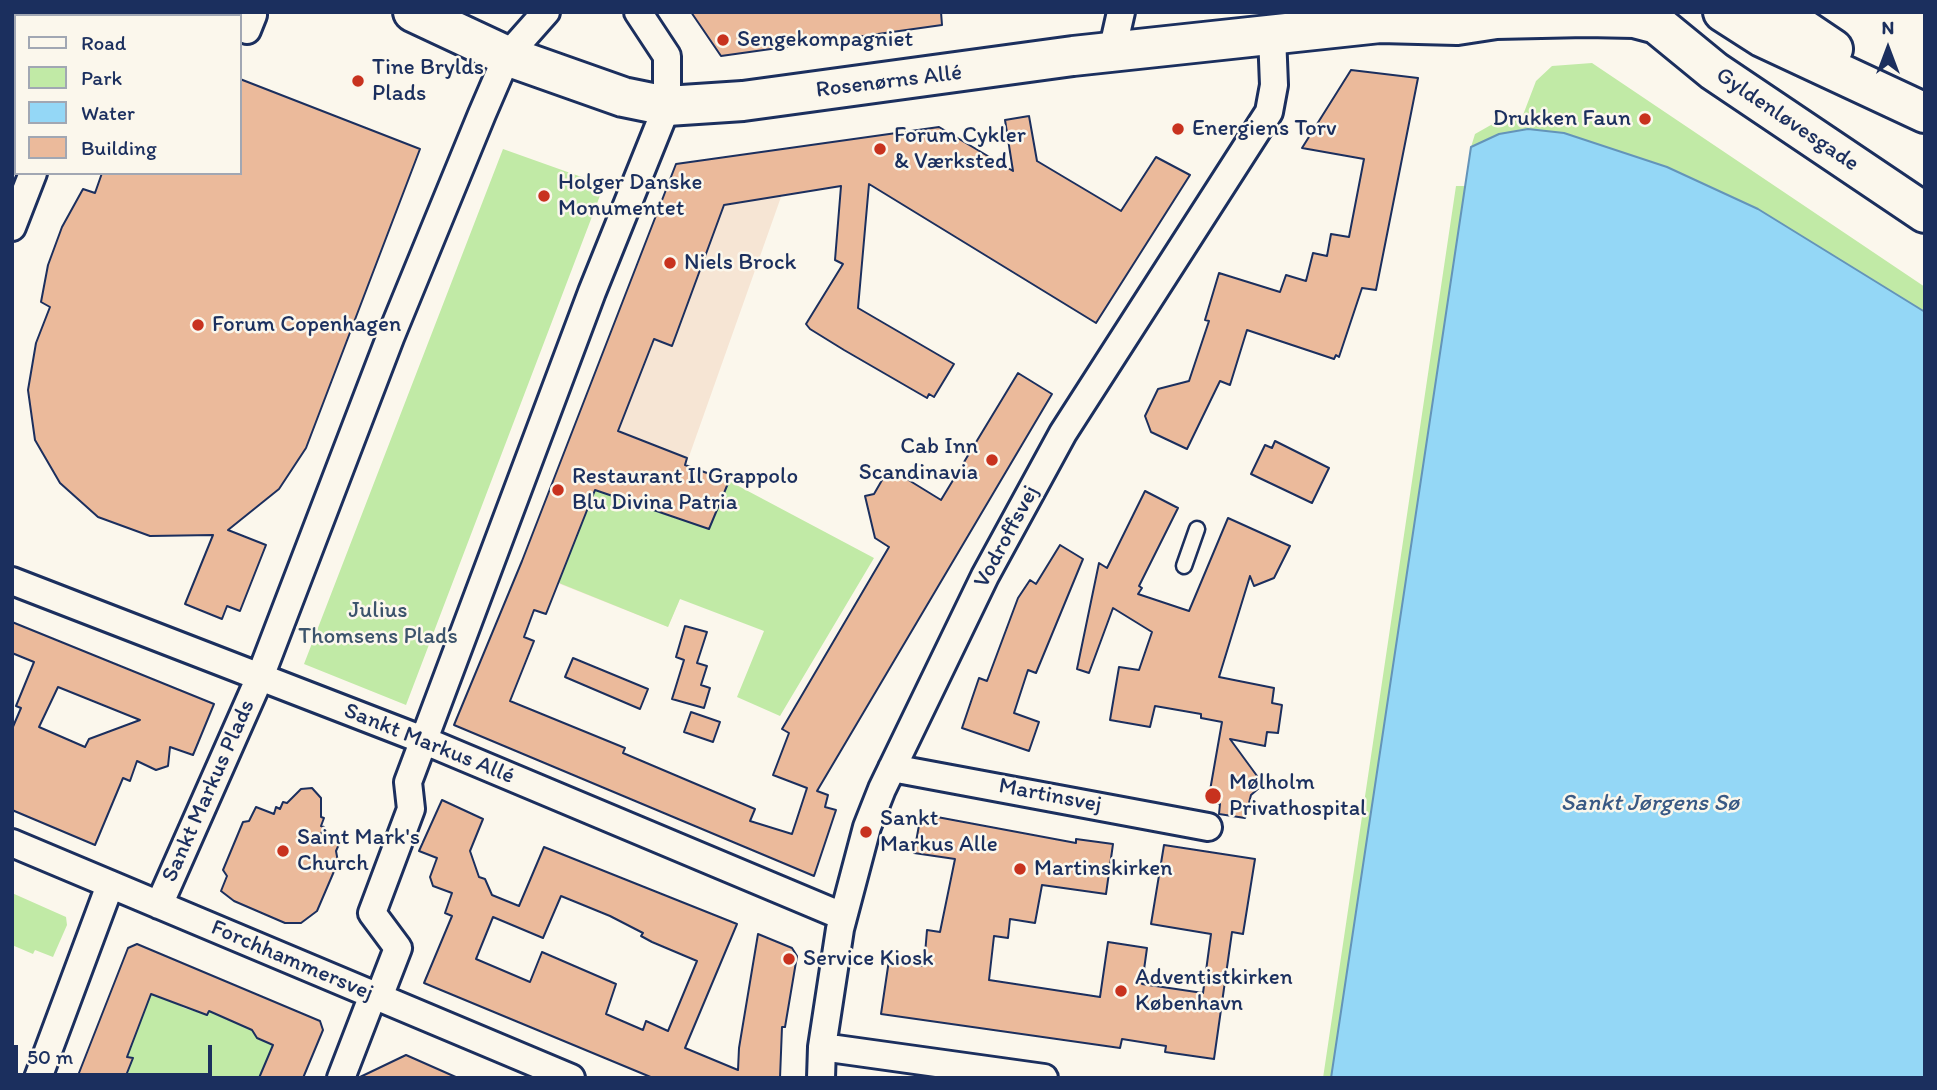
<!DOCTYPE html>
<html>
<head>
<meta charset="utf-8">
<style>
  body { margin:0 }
  #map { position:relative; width:1937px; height:1090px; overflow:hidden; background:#fbf7ec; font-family:Itim,sans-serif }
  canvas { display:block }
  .frame { position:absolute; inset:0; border:14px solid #1b2f5e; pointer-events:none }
  .legend { position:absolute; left:14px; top:14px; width:228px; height:161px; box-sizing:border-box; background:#fbf7ec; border:2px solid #a1a7b3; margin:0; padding:9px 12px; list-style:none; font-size:21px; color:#1b2f5e }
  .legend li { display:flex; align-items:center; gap:14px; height:35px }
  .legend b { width:35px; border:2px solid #a1a7b3 }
  .north { position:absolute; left:1853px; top:14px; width:70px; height:70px; -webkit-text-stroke:5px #fbf7ec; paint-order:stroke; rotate:0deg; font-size:19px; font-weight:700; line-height:28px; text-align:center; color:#1b2f5e }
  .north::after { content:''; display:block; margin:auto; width:24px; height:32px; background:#1b2f5e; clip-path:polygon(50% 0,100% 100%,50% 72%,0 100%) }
  .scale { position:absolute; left:14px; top:1045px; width:198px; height:32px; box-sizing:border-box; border:4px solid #1b2f5e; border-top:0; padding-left:9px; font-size:21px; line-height:24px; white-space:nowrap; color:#1b2f5e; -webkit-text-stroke:5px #fbf7ec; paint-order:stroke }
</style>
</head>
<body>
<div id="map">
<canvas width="1937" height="1090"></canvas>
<div class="frame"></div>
<ul class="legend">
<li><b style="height:9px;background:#fbf7ec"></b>Road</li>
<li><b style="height:19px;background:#c1eaa6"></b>Park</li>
<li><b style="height:19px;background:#94d7f6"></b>Water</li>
<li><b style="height:19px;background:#ebba9b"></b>Building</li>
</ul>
<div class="north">N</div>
<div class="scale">50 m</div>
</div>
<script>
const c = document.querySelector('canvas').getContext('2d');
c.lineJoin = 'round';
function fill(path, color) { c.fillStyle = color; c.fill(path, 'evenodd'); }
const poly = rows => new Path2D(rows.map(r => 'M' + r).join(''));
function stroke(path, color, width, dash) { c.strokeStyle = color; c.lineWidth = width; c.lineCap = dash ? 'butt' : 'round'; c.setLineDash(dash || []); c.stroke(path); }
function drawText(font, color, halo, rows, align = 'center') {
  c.font = font + ' Itim,sans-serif'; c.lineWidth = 5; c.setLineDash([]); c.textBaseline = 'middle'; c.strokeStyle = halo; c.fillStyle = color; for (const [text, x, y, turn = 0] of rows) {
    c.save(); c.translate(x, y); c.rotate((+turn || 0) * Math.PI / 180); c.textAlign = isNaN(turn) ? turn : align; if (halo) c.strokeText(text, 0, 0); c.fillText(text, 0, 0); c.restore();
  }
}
const built = poly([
  [777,152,781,197,686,465,708,473,686,520,709,529,668,627,560,584,561,578,522,561,676,164]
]);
const green = poly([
  [1592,63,1925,287,1925,312,1758,209,1667,167,1471,147,1475,134,1505,117,1523,115,1536,81,1552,66],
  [503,149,604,185,406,705,304,664],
  [1456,186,1465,186,1331,1078,1323,1078],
  [729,481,874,558,780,716,737,697,764,631,680,599,668,627,559,583,597,483,708,529],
  [12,893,66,917,67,925,53,957,35,950,33,954,12,945],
  [156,992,184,1008,207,1015,209,1011,278,1037,270,1070,263,1068,259,1078,125,1078,127,1057,150,994]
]);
const water = poly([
  [1528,129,1564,133,1667,167,1758,209,1925,312,1925,1078,1331,1078,1471,147,1499,134,1528,129]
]);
const building = poly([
  [691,12,941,12,942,25,721,56,691,12],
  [1351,70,1418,78,1376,290,1362,288,1339,357,1336,355,1334,359,1247,330,1230,385,1220,381,1187,449,1151,432,1145,416,1158,389,1189,381,1209,321,1205,320,1219,273,1280,292,1286,275,1306,281,1313,253,1327,256,1331,234,1349,237,1364,159,1302,148,1351,70],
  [240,79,420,149,306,448,279,489,228,530,266,545,240,611,227,606,222,619,185,604,213,535,150,536,98,517,60,483,35,440,28,390,36,343,50,307,41,302,48,265,62,227,83,189,95,193,102,173,240,173,240,79],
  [1029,116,1037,161,1121,211,1156,157,1190,175,1096,323,869,184,858,308,954,364,934,397,929,394,927,398,844,350,810,329,806,324,843,264,835,260,841,186,724,205,672,346,654,339,618,431,687,458,685,465,729,481,709,529,595,490,546,614,534,610,524,637,534,641,510,701,625,748,623,753,755,809,750,821,792,834,807,788,773,775,789,733,782,729,889,547,875,538,865,496,874,494,889,468,941,500,1018,373,1052,394,817,791,828,795,825,807,836,810,814,876,454,725,522,561,676,164,939,127,1013,171,1005,120,1029,116],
  [1275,441,1329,468,1312,503,1251,474,1265,445,1272,448,1275,441],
  [1145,491,1178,508,1139,586,1142,588,1138,594,1189,611,1228,518,1290,546,1274,578,1254,586,1250,576,1219,677,1274,688,1272,703,1282,705,1278,733,1267,732,1265,746,1230,739,1260,780,1259,788,1251,795,1245,818,1219,814,1220,804,1208,802,1222,722,1201,718,1201,714,1155,706,1150,727,1110,720,1119,667,1139,670,1152,632,1113,608,1089,673,1077,669,1099,563,1107,568,1145,491],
  [1060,545,1083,559,1036,673,1028,670,1014,713,1039,722,1029,751,962,728,979,678,987,681,1018,598,1030,580,1036,584,1060,545],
  [12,622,214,704,193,755,170,747,168,766,156,770,137,761,130,781,123,778,95,845,12,810,12,729,21,708,16,706,34,662,12,653,12,622],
  [58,687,140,720,89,739,85,747,39,727,58,687],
  [685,626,707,632,697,663,707,666,701,685,710,688,704,708,672,699,684,660,676,657,685,626],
  [573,658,648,689,640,709,565,677,573,658],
  [691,712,720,722,713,742,684,732,691,712],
  [312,788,321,798,321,817,324,818,321,826,324,827,321,834,340,842,336,851,338,862,317,911,301,923,285,923,234,901,221,891,227,876,223,870,243,822,249,821,256,807,274,814,276,807,280,809,283,802,287,803,301,789,312,788],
  [442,800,483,819,470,851,479,877,485,879,492,895,519,906,544,847,737,924,685,1048,738,1070,739,1048,758,934,792,948,797,956,785,1027,782,1027,780,1078,653,1078,424,983,452,916,445,913,452,893,433,886,430,877,437,858,419,851,442,800],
  [561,896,610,916,643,933,641,936,652,942,697,961,668,1031,646,1021,643,1030,606,1014,616,984,542,952,530,982,476,959,493,917,543,938,561,896],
  [921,814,1076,843,1076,839,1113,844,1106,894,1042,885,1035,923,1010,919,1008,938,994,936,989,980,1100,997,1108,942,1147,948,1142,984,1203,993,1211,934,1151,924,1164,845,1255,859,1243,934,1232,932,1214,1059,1165,1052,1166,1046,1122,1039,1120,1048,881,1014,889,960,924,966,927,930,940,932,955,859,914,853,921,814],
  [137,944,320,1021,323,1030,303,1078,259,1078,273,1045,257,1038,252,1030,209,1011,207,1015,151,994,127,1057,133,1058,125,1078,77,1078,128,948,137,944],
  [406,1055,458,1078,358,1078,406,1055]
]);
const lane = poly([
  [1184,566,1197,529]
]);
const street = poly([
  [246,12,253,15,247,30,240,27,246,12],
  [1112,52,1121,12],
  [12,227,33,173],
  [12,581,423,740,842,916],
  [892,768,1208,827],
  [12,843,571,1078],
  [159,905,260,677,390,338,482,114,507,56,546,12],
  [379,997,398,948,372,913,411,809,408,782,592,292,667,106,667,56,638,12],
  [822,1047,1044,1078],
  [38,1078,110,885],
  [341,1078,373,995],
  [821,1078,822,1047,840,929,867,827,882,789,985,576,1063,433,1269,112,1274,85,1272,35]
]);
const secondary = poly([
  [413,12,507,56,623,97,667,106,743,101,1073,56,1380,23,1457,25,1496,19,1586,17,1634,18,1653,23],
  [1642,12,1714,71,1925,213],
  [1723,12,1762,37,1925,113],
  [1778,12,1833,49]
]);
const markers = [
  [723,40,7,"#c8321e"],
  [358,81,7,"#c8321e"],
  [1645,119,7,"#c8321e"],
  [1178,129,7,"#c8321e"],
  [880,149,7,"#c8321e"],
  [544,196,7,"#c8321e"],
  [670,263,7,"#c8321e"],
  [198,325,7,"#c8321e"],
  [992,460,7,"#c8321e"],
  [558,490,7,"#c8321e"],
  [1213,796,9,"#c8321e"],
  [866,832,7,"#c8321e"],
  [283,851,7,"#c8321e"],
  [1020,869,7,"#c8321e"],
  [789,959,7,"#c8321e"],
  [1121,991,7,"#c8321e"]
];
const poiNames = [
  ["Sengekompagniet",737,40],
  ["Tine Brylds",372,68],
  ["Plads",372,94],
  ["Drukken Faun",1631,119,"right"],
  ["Energiens Torv",1192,129],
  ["Forum Cykler",894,136],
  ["& Værksted",894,162],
  ["Holger Danske",558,183],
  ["Monumentet",558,209],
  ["Niels Brock",684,263],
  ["Forum Copenhagen",212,325],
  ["Cab Inn",978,447,"right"],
  ["Scandinavia",978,473,"right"],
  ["Restaurant Il Grappolo",572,477],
  ["Blu Divina Patria",572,503],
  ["Mølholm",1229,783],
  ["Privathospital",1229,809],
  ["Sankt",880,819],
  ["Markus Alle",880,845],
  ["Saint Mark's",297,838],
  ["Church",297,864],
  ["Martinskirken",1034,869],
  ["Service Kiosk",803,959],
  ["Adventistkirken",1135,978],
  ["København",1135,1004]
];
const streetNames = [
  ["Rosenørns Allé",889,82,-7],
  ["Gyldenløvesgade",1787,120,34],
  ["Vodroffsvej",1007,537,-62],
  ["Sankt Markus Allé",429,744,22],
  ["Sankt Markus Plads",209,791,-66],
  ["Martinsvej",1050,796,11],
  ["Forchhammersvej",292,961,23]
];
const parkNames = [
  ["Julius",378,611],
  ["Thomsens Plads",378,637]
];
const waterNames = [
  ["Sankt Jørgens Sø",1650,804]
];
fill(built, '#f6e5d4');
fill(green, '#c1eaa6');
fill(water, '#94d7f6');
stroke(water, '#6494b9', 2);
fill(building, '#ebba9b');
stroke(building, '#1b2f5e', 2);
stroke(lane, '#1b2f5e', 19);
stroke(street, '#1b2f5e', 32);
stroke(secondary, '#1b2f5e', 44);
stroke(lane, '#fbf7ec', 14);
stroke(street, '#fbf7ec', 26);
stroke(secondary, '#fbf7ec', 38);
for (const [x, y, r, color] of markers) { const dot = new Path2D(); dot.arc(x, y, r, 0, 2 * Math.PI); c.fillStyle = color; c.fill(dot); stroke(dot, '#fbf7ec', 2.5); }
drawText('23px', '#1b2f5e', '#fbf7ec', poiNames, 'left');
drawText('23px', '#1b2f5e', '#fbf7ec', streetNames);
drawText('23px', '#3c546c', '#fbf7ec', parkNames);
drawText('italic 24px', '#395984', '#fbf7ec', waterNames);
</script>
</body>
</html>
